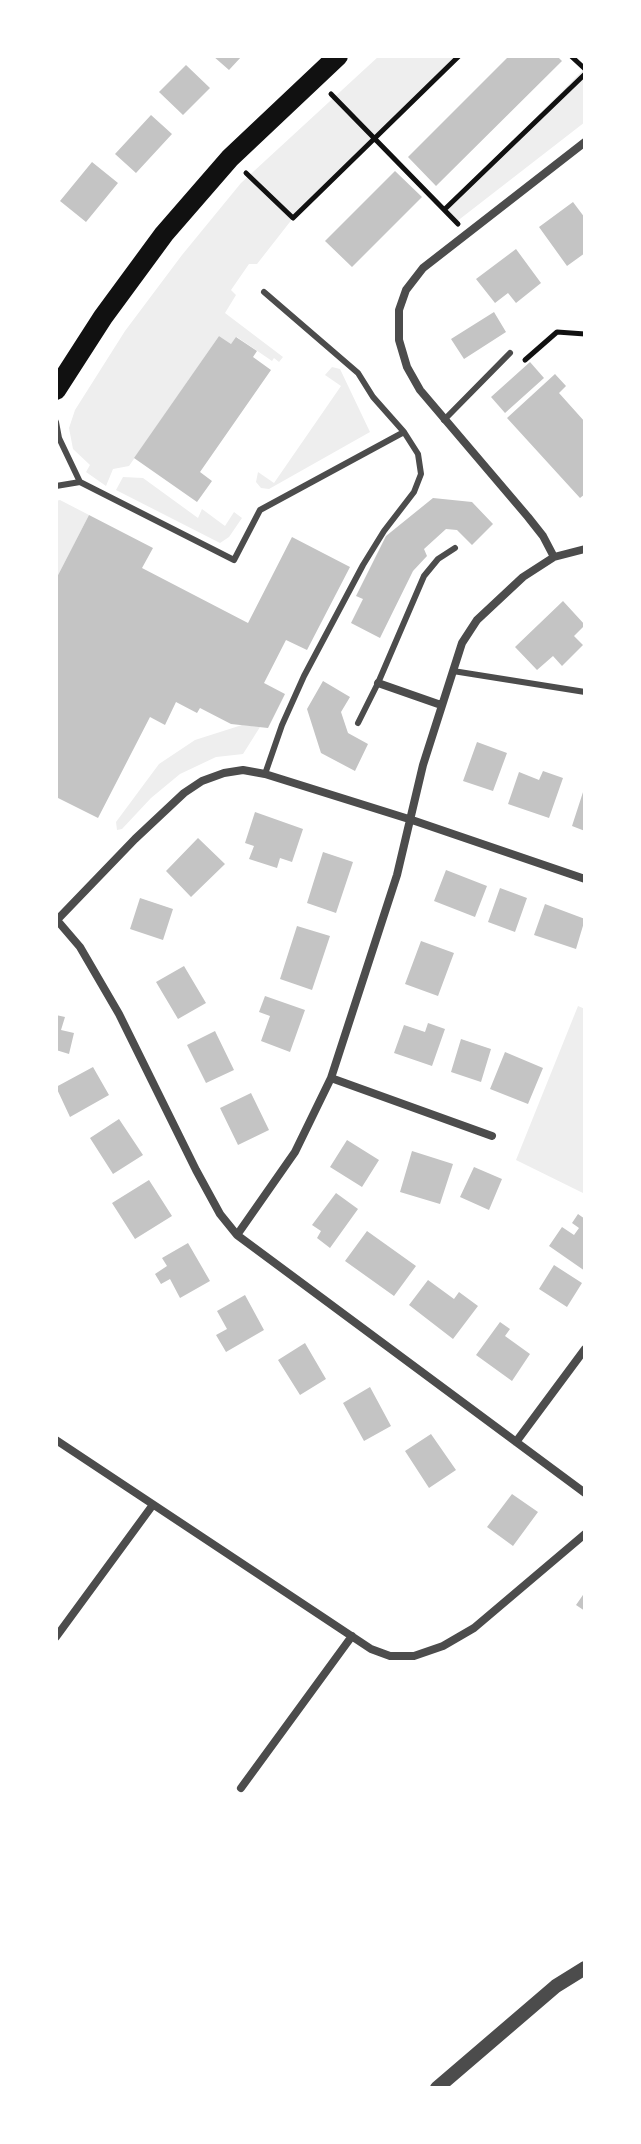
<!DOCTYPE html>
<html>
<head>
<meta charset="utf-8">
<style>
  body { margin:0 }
  #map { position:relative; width:641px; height:2144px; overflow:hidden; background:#fff; font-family:"IBM Plex Sans",sans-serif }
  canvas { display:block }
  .frame { position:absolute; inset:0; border:58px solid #fff; pointer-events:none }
</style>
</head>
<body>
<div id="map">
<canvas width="641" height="2144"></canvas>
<div class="frame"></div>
</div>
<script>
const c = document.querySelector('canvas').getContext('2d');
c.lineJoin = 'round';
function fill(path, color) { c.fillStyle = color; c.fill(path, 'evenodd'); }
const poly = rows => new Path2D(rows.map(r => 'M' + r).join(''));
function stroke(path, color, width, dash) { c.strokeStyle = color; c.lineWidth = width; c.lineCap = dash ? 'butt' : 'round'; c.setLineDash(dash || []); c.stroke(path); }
const green = poly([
  [379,56,459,56,293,218,257,264,249,264,231,290,236,295,225,313,283,357,279,362,274,358,272,361,237,337,231,344,219,336,129,466,113,469,106,486,86,472,90,465,73,449,69,428,75,410,125,331,182,255,241,183],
  [585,68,585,122,456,222,445,209],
  [332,367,340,369,370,432,269,489,261,488,256,482,258,472,274,483,341,386,325,375],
  [123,477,143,478,198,518,202,509,225,526,234,512,242,518,229,537,220,543,116,490],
  [60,500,89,515,56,579,56,501],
  [242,725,260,727,243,754,216,757,180,774,151,798,122,829,117,830,116,822,159,764,195,740],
  [578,1006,585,1009,585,1194,516,1160]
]);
const building = poly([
  [213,56,242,56,229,70],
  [509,56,557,56,562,61,436,186,408,157],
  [186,65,210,88,183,115,159,92],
  [151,115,172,134,136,173,115,154],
  [92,162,118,183,86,222,60,201],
  [395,171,422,197,352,267,325,241],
  [573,202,585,218,585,253,567,266,539,227],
  [516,249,541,283,516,303,508,293,495,303,476,279],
  [494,312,506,332,464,359,451,339],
  [219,336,231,344,236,337,257,351,253,357,271,370,200,472,212,481,197,502,134,458],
  [530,362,544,378,505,413,491,397],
  [555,374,566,386,559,393,585,422,585,494,580,498,507,418],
  [433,498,472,502,493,524,472,545,457,530,446,529,424,549,427,556,413,571,380,638,351,623,363,599,356,596,386,536],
  [89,515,153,548,142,568,248,623,292,537,350,567,307,650,286,640,264,683,285,694,268,728,231,724,200,708,197,713,176,702,165,725,150,717,98,818,56,797,56,579],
  [563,601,585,625,574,636,583,645,562,666,553,656,537,670,515,647],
  [323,681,350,697,341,712,348,733,368,744,355,771,321,753,307,709],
  [477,742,507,753,493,791,463,781],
  [543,771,563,778,549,818,508,804,519,772,539,780],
  [584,789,585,789,585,831,572,826],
  [255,812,303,829,292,862,280,858,277,868,249,859,254,846,245,843],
  [198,838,225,864,191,897,166,871],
  [323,852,353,862,336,913,307,903],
  [446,870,487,886,475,917,434,901],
  [500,888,527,898,515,932,488,922],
  [140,898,173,909,163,940,130,929],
  [545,904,585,919,576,949,534,935],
  [297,926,330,936,312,990,280,979],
  [421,941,454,953,438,996,405,984],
  [184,966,206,1003,178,1019,156,982],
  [265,996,305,1010,290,1052,261,1041,270,1016,259,1012],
  [56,1015,65,1017,61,1030,74,1033,69,1054,56,1050],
  [428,1023,445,1029,432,1066,394,1053,404,1025,425,1032],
  [215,1031,234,1070,206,1083,187,1045],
  [461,1039,491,1049,481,1082,451,1072],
  [505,1052,543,1068,528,1104,490,1089],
  [93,1067,109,1095,70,1117,56,1087],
  [251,1093,269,1130,238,1145,220,1108],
  [119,1119,143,1155,113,1174,90,1138],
  [347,1140,379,1160,362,1187,330,1167],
  [412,1151,453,1164,440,1204,400,1192],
  [474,1167,502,1179,489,1210,460,1197],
  [149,1180,172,1216,135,1239,112,1203],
  [336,1193,358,1209,330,1248,317,1238,321,1231,312,1225],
  [578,1214,585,1219,585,1271,549,1246,562,1227,574,1235,579,1228,572,1223],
  [367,1231,416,1266,394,1296,345,1261],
  [188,1243,210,1281,180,1298,170,1279,161,1284,155,1274,167,1266,162,1258],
  [554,1265,582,1283,567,1307,539,1289],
  [428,1280,454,1299,459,1292,478,1306,453,1339,409,1305],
  [245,1295,264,1330,226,1352,216,1335,227,1329,217,1311],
  [500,1322,510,1329,505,1336,530,1354,512,1381,476,1355],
  [305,1343,326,1379,300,1395,278,1360],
  [370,1387,391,1426,364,1441,343,1403],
  [431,1434,456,1470,429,1488,405,1451],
  [512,1494,538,1512,513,1546,487,1527],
  [585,1592,585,1611,576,1605]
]);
const path = poly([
  [571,56,585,69],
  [331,94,458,224],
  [246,173,293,218,459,56],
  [445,209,585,74],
  [525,360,557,332,585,334]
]);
const service = poly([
  [264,292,358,373,373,397,404,432,418,454,421,474,414,492,384,531,363,565,304,676,282,725,265,774],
  [444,420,510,353],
  [56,422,59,438,80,482],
  [56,486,80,482,234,560,260,510,404,432],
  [453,671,585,692],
  [358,723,378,683,424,576,438,559,455,548]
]);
const minor = poly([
  [554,557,543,536,528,517,420,390,407,367,399,340,399,310,406,290,423,268,585,142],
  [378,683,441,705],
  [56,919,80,947,119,1014,196,1170,220,1214,237,1235,585,1493],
  [56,921,135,839,184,793,202,781,224,773,243,770,265,774,412,820,585,879],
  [331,1078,492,1136],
  [237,1235,295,1152,331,1078,397,875,423,765,462,643,477,620,523,577,554,557,585,549],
  [56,1440,371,1649,390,1656,414,1656,443,1646,474,1628,585,1534],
  [516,1442,585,1349],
  [56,1637,152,1506],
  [241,1788,352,1636]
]);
const tertiary = poly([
  [437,2088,556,1986,585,1968]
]);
const primary = poly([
  [56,390,103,317,164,234,230,158,338,56]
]);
fill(green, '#eee');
fill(building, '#c4c4c4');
stroke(path, '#111', 5);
stroke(service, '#4c4c4c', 6);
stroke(minor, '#4c4c4c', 8);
stroke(tertiary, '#4c4c4c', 14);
stroke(primary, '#111', 20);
</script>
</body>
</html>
